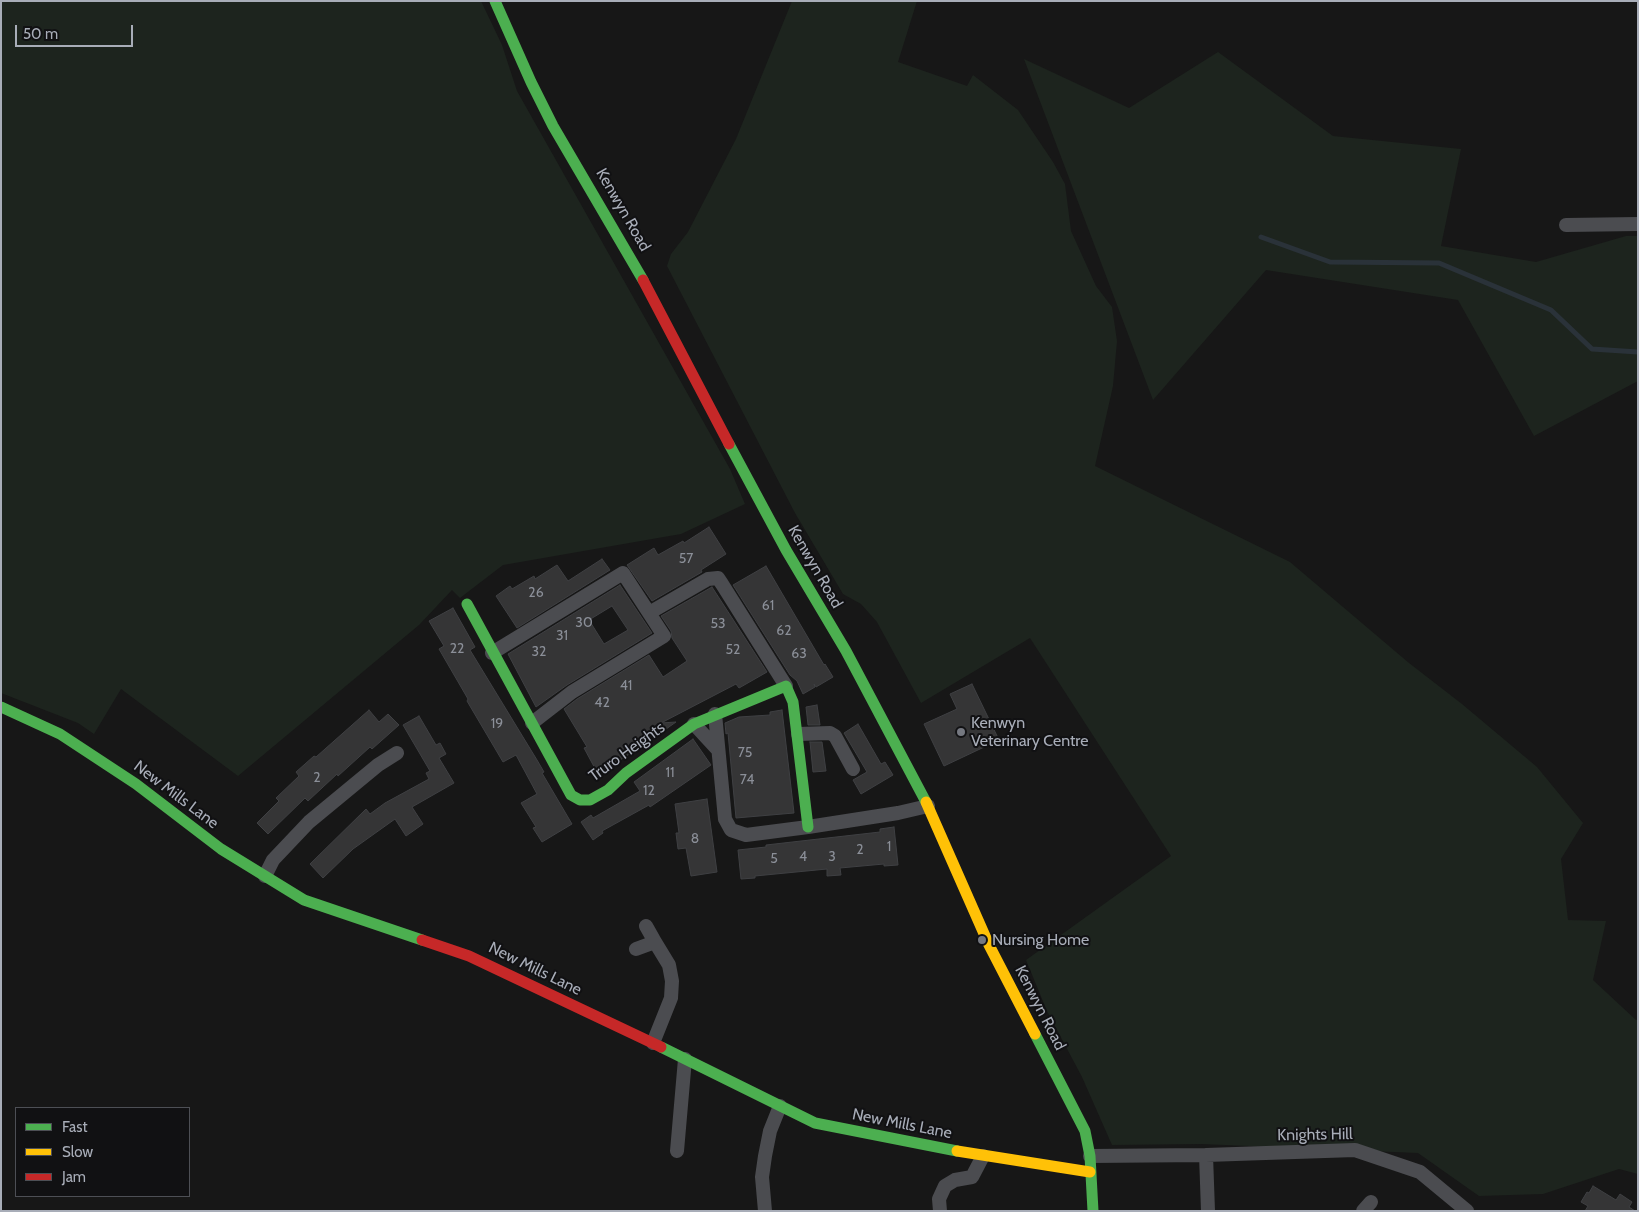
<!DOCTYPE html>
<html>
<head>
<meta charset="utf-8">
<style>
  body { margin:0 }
  #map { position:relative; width:1639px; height:1212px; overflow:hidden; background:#171717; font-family:Cabin,sans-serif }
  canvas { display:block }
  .frame { position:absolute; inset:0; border:2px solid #a8adb8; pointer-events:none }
  .legend { position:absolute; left:15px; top:1107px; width:175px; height:90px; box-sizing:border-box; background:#111113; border:1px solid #4d4f55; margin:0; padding:6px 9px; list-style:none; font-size:15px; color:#a8adb8 }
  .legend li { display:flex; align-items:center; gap:10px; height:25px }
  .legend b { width:25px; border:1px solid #4d4f55 }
  .scale { position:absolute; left:15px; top:25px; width:118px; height:22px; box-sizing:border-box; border:2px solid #a8adb8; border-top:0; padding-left:6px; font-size:15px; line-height:18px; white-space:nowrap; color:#a8adb8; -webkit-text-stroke:4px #111113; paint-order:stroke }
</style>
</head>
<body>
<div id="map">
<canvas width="1639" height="1212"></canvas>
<div class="frame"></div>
<ul class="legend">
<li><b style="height:6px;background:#4caf50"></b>Fast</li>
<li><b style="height:6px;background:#ffc107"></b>Slow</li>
<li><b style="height:6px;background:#c62828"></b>Jam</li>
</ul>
<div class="scale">50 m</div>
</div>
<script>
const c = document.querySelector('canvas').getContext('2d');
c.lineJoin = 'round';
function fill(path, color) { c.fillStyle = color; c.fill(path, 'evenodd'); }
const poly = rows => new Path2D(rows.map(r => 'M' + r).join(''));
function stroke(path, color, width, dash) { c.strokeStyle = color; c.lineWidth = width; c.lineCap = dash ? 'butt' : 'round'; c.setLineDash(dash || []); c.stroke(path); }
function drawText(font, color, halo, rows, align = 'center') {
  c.font = font + ' Cabin,sans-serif'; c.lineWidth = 4; c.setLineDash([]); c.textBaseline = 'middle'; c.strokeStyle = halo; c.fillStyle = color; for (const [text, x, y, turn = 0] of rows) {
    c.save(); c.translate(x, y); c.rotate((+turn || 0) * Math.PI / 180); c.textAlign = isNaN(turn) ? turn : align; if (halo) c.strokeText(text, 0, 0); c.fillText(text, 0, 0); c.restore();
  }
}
const green = poly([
  [1,1,481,1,502,45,517,91,730,469,745,504,681,534,503,565,460,598,452,590,419,625,238,776,121,689,94,734,78,723,1,693],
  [792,1,917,1,898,62,967,86,973,75,1018,110,1053,162,1065,184,1071,231,1096,286,1112,307,1117,341,1113,386,1095,466,1290,562,1409,663,1462,704,1537,767,1583,823,1561,859,1568,920,1606,921,1593,980,1636,1020,1638,1019,1638,1174,1619,1169,1543,1194,1479,1196,1418,1153,1201,1144,1112,1145,1082,1077,1047,1011,1026,960,1171,856,1030,638,921,703,877,622,861,604,843,594,795,513,667,266,671,254,688,232,736,139],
  [1218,52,1333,136,1461,149,1441,246,1536,262,1626,236,1638,236,1638,381,1534,436,1458,300,1266,270,1153,400,1024,59,1129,108]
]);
const stream = poly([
  [1261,237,1330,262,1439,263,1551,310,1592,349,1638,352]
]);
const building = poly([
  [709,527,726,554,701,570,702,572,652,601,627,565,654,548,658,555,683,541,684,543,709,527],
  [602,559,610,570,517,628,496,596,510,586,512,589,534,576,535,579,557,565,568,581,602,559],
  [766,566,824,665,825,664,833,677,816,687,814,684,815,687,803,694,797,681,790,675,733,585,766,566],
  [620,585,652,633,567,685,536,707,508,654,620,585],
  [612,606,628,630,604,644,589,620,612,606],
  [712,587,767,672,739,688,736,684,661,723,676,722,642,746,598,774,584,748,587,747,564,709,577,699,649,655,663,677,687,661,672,638,671,631,661,616,712,587],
  [453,608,475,647,470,650,537,760,544,772,542,773,572,824,542,842,533,828,536,827,521,803,537,794,516,755,503,762,467,701,468,699,439,649,444,646,429,621,453,608],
  [972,684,999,740,944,766,924,724,957,709,950,694,972,684],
  [817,705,820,725,808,725,806,707,817,705],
  [369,710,379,722,388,714,399,725,372,749,370,747,338,776,337,774,308,801,305,798,268,834,257,823,279,801,276,798,299,776,296,772,314,756,316,757,369,710],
  [782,710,794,813,736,818,728,733,726,734,725,723,739,717,770,715,770,712,782,710],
  [419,716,436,745,440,743,446,754,439,758,454,783,412,807,423,824,406,836,395,819,353,849,323,878,310,864,366,809,370,814,385,803,429,779,426,773,430,771,403,725,419,716],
  [858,724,881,764,885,762,893,775,861,794,853,780,867,772,844,733,858,724],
  [693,739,711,765,650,807,649,805,602,831,603,833,593,840,581,822,591,815,593,818,640,791,634,782,693,739],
  [810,742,822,742,826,771,813,772,810,742],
  [707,799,717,872,691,876,686,848,678,849,676,833,679,833,675,804,707,799],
  [894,827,898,865,884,866,884,864,840,868,841,875,827,876,827,869,755,876,755,878,741,879,738,850,766,847,766,845,880,832,880,829,894,827],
  [1593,1186,1616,1200,1620,1194,1632,1202,1629,1207,1635,1211,1585,1211,1588,1206,1581,1202,1587,1192,1589,1193,1593,1186]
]);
const street = poly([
  [1566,225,1638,224],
  [649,613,708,579,718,578,722,584,786,686],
  [492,653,623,573,664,636,572,692,532,723],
  [715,714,725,819,731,830,746,835,808,827,898,813,928,806],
  [694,724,718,750],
  [798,734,830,733,835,736,853,769],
  [265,876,273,860,309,822,378,765,397,753],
  [636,949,655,942,646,926],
  [653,1043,671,998,672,981,669,965,655,942],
  [677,1151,685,1059],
  [1206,1155,1208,1211],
  [1090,1156,1206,1155,1355,1150,1420,1172,1467,1211],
  [765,1211,762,1177,765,1156,770,1131,780,1106],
  [940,1211,939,1199,945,1186,955,1180,972,1177,983,1156],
  [1363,1211,1371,1202]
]);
const fast = poly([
  [495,1,531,82,553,126,643,280],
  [729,444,786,550,846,651,926,802],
  [467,604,571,795,580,800,590,800,608,790,626,773,694,724,786,686,793,702,808,827],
  [1,707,60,734,136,784,221,849,304,900,422,940],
  [1035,1034,1085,1131,1090,1156,1093,1211],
  [661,1047,815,1123,957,1151]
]);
const slow = poly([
  [926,802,989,945,1035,1034],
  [957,1151,1090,1172]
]);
const jam = poly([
  [643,280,729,444],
  [422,940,469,956,661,1047]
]);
const markers = [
  [961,732,5,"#757880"],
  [982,940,5,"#757880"]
];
const numberNames = [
  ["57",686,559],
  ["26",536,593],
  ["61",768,606],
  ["30",584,623],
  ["53",718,624],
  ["62",784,631],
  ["31",562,636],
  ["22",457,649],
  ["52",733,650],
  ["32",539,652],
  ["63",799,654],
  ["41",626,686],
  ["42",602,703],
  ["19",497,724],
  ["75",745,753],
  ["11",670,773],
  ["2",317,778],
  ["74",747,780],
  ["12",649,791],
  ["8",695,839],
  ["1",889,847],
  ["2",860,850],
  ["4",803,857],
  ["3",832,857],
  ["5",774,859]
];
const streetNames = [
  ["Kenwyn Road",623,210,60],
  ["Kenwyn Road",815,567,60],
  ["Truro Heights",627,752,-36],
  ["New Mills Lane",176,795,37],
  ["New Mills Lane",535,969,26],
  ["Kenwyn Road",1040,1008,63],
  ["New Mills Lane",902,1124,11],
  ["Knights Hill",1315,1135,-1]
];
const poiNames = [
  ["Kenwyn",971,723],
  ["Veterinary Centre",971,741],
  ["Nursing Home",992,940]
];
fill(green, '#1d241e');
stroke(stream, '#2a3239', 5);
fill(building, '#353536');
stroke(building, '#3f4043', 1);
stroke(street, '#4b4c50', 14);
stroke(fast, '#4caf50', 11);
stroke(slow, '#ffc107', 11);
stroke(jam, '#c62828', 11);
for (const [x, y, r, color] of markers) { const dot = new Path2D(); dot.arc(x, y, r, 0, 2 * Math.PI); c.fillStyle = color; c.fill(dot); stroke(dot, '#111113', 2); }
drawText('14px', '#8b8f98', null, numberNames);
drawText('16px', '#a8adb8', '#111113', streetNames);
drawText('16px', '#a8adb8', '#111113', poiNames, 'left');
</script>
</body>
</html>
